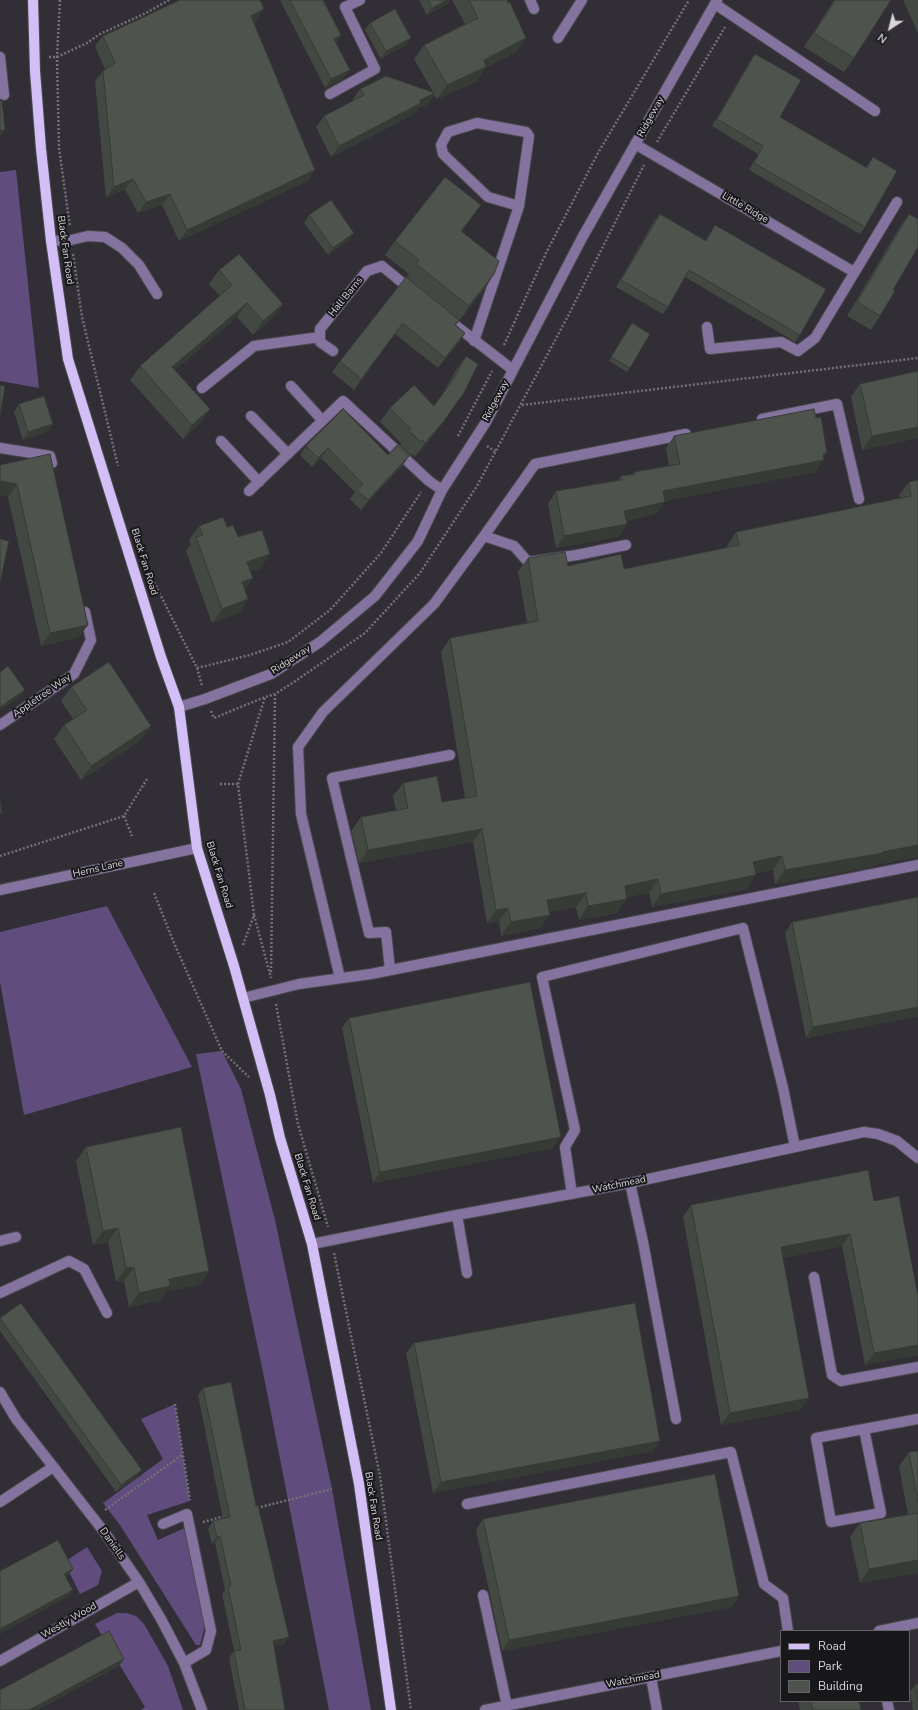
<!DOCTYPE html>
<html>
<head>
<meta charset="utf-8">
<style>
  body { margin:0 }
  #map { position:relative; width:918px; height:1710px; overflow:hidden; background:#312e35; font-family:"Nunito Sans",sans-serif }
  canvas { display:block }
  .legend { position:absolute; left:780px; top:1630px; width:130px; height:72px; box-sizing:border-box; background:#18171a; border:1px solid #646367; margin:0; padding:5px 7px; list-style:none; font-size:12px; color:#d7d5da }
  .legend li { display:flex; align-items:center; gap:8px; height:20px }
  .legend b { width:20px; border:1px solid #646367 }
  .north { position:absolute; left:870px; top:8px; width:40px; height:40px; -webkit-text-stroke:3px #18171a; paint-order:stroke; rotate:216deg; font-size:11px; font-weight:700; line-height:16px; text-align:center; color:#d7d5da }
  .north::after { content:''; display:block; margin:auto; width:14px; height:18px; background:#d7d5da; clip-path:polygon(50% 0,100% 100%,50% 72%,0 100%) }
</style>
</head>
<body>
<div id="map">
<canvas width="918" height="1710"></canvas>
<ul class="legend">
<li><b style="height:5px;background:#d3bef5"></b>Road</li>
<li><b style="height:11px;background:#604c7d"></b>Park</li>
<li><b style="height:11px;background:#4e544d"></b>Building</li>
</ul>
<div class="north">N</div>
</div>
<script>
const c = document.querySelector('canvas').getContext('2d');
c.lineJoin = 'round';
function fill(path, color) { c.fillStyle = color; c.fill(path, 'evenodd'); }
const poly = rows => new Path2D(rows.map(r => 'M' + r).join(''));
function stroke(path, color, width, dash) { c.strokeStyle = color; c.lineWidth = width; c.lineCap = dash ? 'butt' : 'round'; c.setLineDash(dash || []); c.stroke(path); }
function drawText(font, color, halo, rows, align = 'center') {
  c.font = font + ' "Nunito Sans",sans-serif'; c.lineWidth = 4; c.setLineDash([]); c.textBaseline = 'middle'; c.strokeStyle = halo; c.fillStyle = color; for (const [text, x, y, turn = 0] of rows) {
    c.save(); c.translate(x, y); c.rotate((+turn || 0) * Math.PI / 180); c.textAlign = isNaN(turn) ? turn : align; if (halo) c.strokeText(text, 0, 0); c.fillText(text, 0, 0); c.restore();
  }
}
const green = poly([
  [16,170,39,388,0,381,0,172],
  [107,906,192,1067,24,1115,0,982,0,932],
  [222,1051,241,1089,275,1220,332,1489,371,1710,329,1710,264,1377,196,1054],
  [175,1404,190,1501,147,1515,158,1540,189,1526,205,1626,200,1645,196,1645,120,1525,103,1503,163,1459,141,1419],
  [87,1547,102,1571,98,1585,80,1594,64,1562],
  [117,1613,126,1613,136,1616,144,1624,168,1666,183,1710,141,1710,145,1707,95,1624]
]);
const path = poly([
  [60,0,57,57,59,148,70,227],
  [49,57,57,57,87,43,100,34,146,13,169,0],
  [657,142,725,27],
  [73,254,82,317,118,466],
  [504,345,546,253,598,153,689,0],
  [522,405,918,358],
  [458,436,492,371],
  [487,446,496,452],
  [154,582,197,668,202,686],
  [197,668,250,655,288,642,330,610,381,553,421,492],
  [211,711,214,718,265,697],
  [220,784,238,784],
  [124,816,132,836],
  [0,856,124,816,147,779],
  [154,893,174,943,222,1051,249,1077],
  [254,915,271,978],
  [243,945,254,915,238,784,265,697,275,694,294,682,365,633,420,573,477,486,568,316,644,165],
  [271,972,275,694],
  [276,1004,298,1124,328,1227],
  [334,1253,380,1476,411,1710],
  [175,1404,190,1500],
  [257,1508,332,1489],
  [105,1510,182,1455],
  [203,1522,225,1516]
]);
const minor = poly([
  [530,0,534,9],
  [715,4,875,111],
  [558,38,582,0],
  [0,57,4,95],
  [330,94,375,69,345,7,360,0],
  [635,144,854,272],
  [51,241,71,240,88,236,105,237,122,248,139,265,157,294],
  [455,325,513,370],
  [707,327,710,349,781,342,798,351,815,338,897,202],
  [474,341,519,206,529,136,526,132,477,123,448,132,441,145,443,154,488,197,519,206],
  [333,351,320,342,320,329,367,271,382,266,411,290],
  [291,386,322,420],
  [202,388,254,346,320,337],
  [251,416,288,454],
  [762,419,837,404,859,499],
  [221,441,259,482],
  [0,448,50,456,52,463],
  [249,491,343,401,429,481,442,490],
  [484,536,514,546,528,562,577,555,626,545],
  [179,707,205,699,271,674,320,642,375,596,418,541,442,490,486,422,582,238,717,0],
  [0,725,74,674,91,640,85,612],
  [0,890,197,848],
  [390,970,386,932,369,933,332,778,450,755],
  [340,978,301,814,298,747,323,712,434,604,484,536,535,464,686,434],
  [243,998,299,984,371,974,918,865],
  [630,1183,643,1242,676,1419],
  [572,1194,565,1147,575,1130,542,977,743,928,783,1088,795,1147],
  [457,1215,467,1273],
  [0,1241,16,1237],
  [312,1244,457,1215,630,1183,864,1132,878,1134,897,1141,918,1158],
  [814,1277,832,1375,841,1381,918,1367],
  [0,1293,69,1261,84,1269,107,1313],
  [0,1392,16,1419,105,1533,139,1582,161,1619,184,1663,202,1710],
  [864,1429,881,1513,831,1522,816,1438,864,1429,918,1419],
  [0,1502,53,1467],
  [467,1504,731,1452,764,1584,783,1598,788,1631],
  [163,1524,187,1514,211,1631,206,1650,184,1663],
  [483,1595,507,1706],
  [879,1631,918,1623],
  [0,1661,139,1582],
  [651,1677,657,1710],
  [887,1701,889,1710],
  [485,1710,781,1651]
]);
const major = poly([
  [33,0,35,71,41,149,51,241,68,359,161,657,179,707,197,848,234,966,270,1095,280,1138,312,1244,359,1484,391,1710]
]);
const wall = poly([
  [280,0,323,0,341,35,336,43,343,79,325,88],
  [419,0,450,0,447,4,427,15],
  [452,0,507,0,526,38,516,52,485,68,477,81,437,99,434,95,428,104,418,108,414,114,331,157,316,127,324,116,353,101,353,99,360,89,433,92,414,59,424,45,465,24],
  [834,0,891,0,854,58,844,72,804,47],
  [903,0,918,0,918,33],
  [264,9,256,20,254,22,308,181,179,241,162,205,138,213,125,189,106,198,95,81,103,71,105,69,95,46,103,36],
  [370,23,411,38,406,45,381,59,365,30],
  [755,54,780,117,866,167,873,157,865,227,860,234,749,170,758,154,712,126,750,61],
  [660,214,705,241,715,225,800,335,795,342,685,277,668,307,663,314,616,287,654,221],
  [909,214,893,290,880,316,871,330,847,316,899,228],
  [309,215,354,233,349,240,328,255,304,223],
  [471,219,462,231,494,274,485,288,456,325,465,333,458,344,438,368,395,334,354,390,332,372,340,361,409,274,385,255,395,241],
  [219,270,283,304,273,318,253,335,237,317,175,370,210,409,200,423,183,439,130,380,140,366,220,296,209,284],
  [632,323,630,368,627,372,609,361],
  [466,356,434,435,415,457,413,454,412,456,400,445,401,443,380,422,390,408,434,406,443,393,456,370],
  [918,371,918,438,862,450,851,397,860,384],
  [19,404,48,431,23,440,14,412],
  [674,436,824,458,815,472,665,501,665,502,656,514,626,521,627,524,618,537,556,548,548,504,556,491,618,480,621,476,633,474,634,472,669,466,666,448],
  [306,446,388,455,403,465,361,510,350,499,355,492,321,458,312,467,300,455],
  [50,454,79,637,41,646,8,497,0,495,0,465],
  [918,480,918,857,874,865,873,867,775,884,773,870,756,873,747,889,652,907,649,893,626,897,617,913,579,920,576,907,549,912,540,928,501,936,499,921,487,923,473,842,359,863,351,831,361,817,396,811,393,796,403,783,442,802,465,798,441,652,450,638,527,623,518,571,528,558,568,566,624,569,727,548,727,546,736,532,900,498,899,495,909,482],
  [199,526,227,527,238,537,261,568,251,571,245,589,248,599,239,613,212,623,186,551,191,544,189,540],
  [71,687,141,740,81,780,54,739,64,725,73,719,61,701],
  [918,897,918,1016,806,1038,785,933,792,922],
  [349,1018,553,1148,373,1183,342,1028],
  [86,1147,199,1285,167,1291,161,1300,129,1307,124,1281,116,1282,108,1242,93,1245,76,1161],
  [874,1201,918,1296,918,1355,865,1365,842,1246,782,1258,809,1398,800,1410,721,1425,683,1217,691,1205],
  [0,1318,137,1477,116,1492,0,1331],
  [414,1343,653,1451,433,1493,406,1353],
  [203,1388,256,1506,289,1637,284,1644,274,1646,285,1710,239,1710,229,1658,234,1651,222,1594,225,1590,215,1543,212,1544,208,1529,213,1521,223,1519,198,1395],
  [918,1451,918,1573,860,1583,850,1537,860,1523,908,1515,899,1466,909,1452],
  [483,1519,739,1596,731,1607,502,1651,476,1530],
  [918,1684,918,1710,913,1710,910,1692,915,1685],
  [798,1701,859,1701,861,1710,800,1710]
]);
const shadedWall = poly([
  [447,0,450,0,447,4,427,15,432,8],
  [264,9,256,20,244,27,251,16],
  [341,35,335,44,334,39],
  [411,38,406,45,381,59,386,51],
  [526,38,516,52,485,68,477,81,437,99,447,85,484,60],
  [350,70,343,79,325,88,331,79],
  [435,93,428,104,418,108,414,114,331,157,339,146,420,100],
  [5,130,0,137,0,131],
  [315,170,308,181,179,241,187,230],
  [133,179,125,189,106,198,114,187],
  [170,194,162,205,138,213,146,202],
  [481,205,471,219,451,245,461,231],
  [354,233,349,240,328,255,333,248],
  [494,274,485,288,460,320,469,306],
  [247,303,237,317,162,381,172,367],
  [283,304,273,318,253,335,263,321],
  [465,333,458,344,438,368,445,358],
  [465,391,434,435,415,457,425,443],
  [210,409,200,423,183,439,192,425],
  [53,424,48,431,23,440,28,432],
  [918,427,918,438,862,450,872,436],
  [328,448,321,458,312,467,318,458],
  [827,453,822,460,824,460,815,472,654,503,663,491],
  [409,456,403,465,361,510,368,500],
  [0,481,17,484,8,497,0,495],
  [665,502,656,514,616,523,624,511],
  [627,524,618,537,556,548,564,536],
  [270,554,261,568,237,576,247,562],
  [253,578,243,592,242,582],
  [248,599,239,613,212,623,222,609],
  [88,625,79,637,41,646,50,633],
  [25,690,19,698,0,710,0,707],
  [151,726,141,740,81,780,91,766],
  [482,829,473,842,359,863,368,850],
  [918,845,918,857,874,865,873,867,775,884,785,870],
  [782,856,773,870,744,875,753,862],
  [756,875,747,889,652,907,661,894],
  [658,879,649,893,615,899,625,886],
  [586,893,576,907,537,914,547,900],
  [627,899,617,913,579,920,588,906],
  [508,908,499,921,487,923,496,910],
  [550,915,540,928,501,936,511,922],
  [918,1007,918,1016,806,1038,813,1027],
  [561,1137,553,1148,373,1183,380,1172],
  [118,1228,108,1242,93,1245,103,1231],
  [850,1234,842,1246,772,1260,781,1247],
  [134,1267,124,1281,116,1282,126,1268],
  [209,1271,199,1285,167,1291,161,1300,129,1307,139,1293,169,1279],
  [918,1345,918,1355,865,1365,874,1353],
  [809,1398,800,1410,721,1425,730,1413],
  [660,1441,653,1451,433,1493,441,1482],
  [142,1470,137,1477,116,1492,121,1485],
  [220,1536,215,1543,212,1544,217,1537],
  [918,1560,918,1573,860,1583,869,1569],
  [73,1569,68,1576,59,1581,64,1574],
  [73,1590,68,1597,0,1634,0,1629],
  [739,1596,731,1607,502,1651,509,1640],
  [289,1637,284,1644,268,1648,273,1641],
  [124,1659,119,1666,38,1710,29,1710]
]);
const building = poly([
  [180,0,260,0,264,9,251,16,315,170,187,230,170,194,146,202,133,179,114,187,103,71,115,63,103,36,180,0],
  [290,0,323,0,341,35,334,39,350,70,331,79,290,0],
  [428,0,447,0,432,8,428,0],
  [469,0,507,0,508,3,510,2,526,38,484,60,486,67,447,85,424,45,478,18,469,0],
  [835,0,891,0,854,58,814,33,835,0],
  [395,9,411,38,386,51,370,23,395,9],
  [755,54,801,80,780,117,867,168,873,157,897,171,865,227,754,163,763,146,717,119,755,54],
  [386,76,435,93,420,100,421,103,339,146,324,116,364,95,360,89,386,76],
  [2,100,5,130,0,131,0,101,2,100],
  [445,177,481,205,461,231,499,261,494,274,469,306,416,264,419,260,395,241,445,177],
  [331,200,354,233,333,248,309,215,331,200],
  [660,214,706,241,715,225,826,289,800,335,689,270,668,307,621,280,660,214],
  [909,214,918,219,918,247,893,290,895,291,880,316,857,302,909,214],
  [239,254,283,304,263,321,247,303,172,367,210,409,192,425,140,366,232,285,219,270,239,254],
  [406,277,459,320,455,325,465,333,445,358,403,323,361,379,340,361,406,277],
  [632,323,650,334,630,368,611,357,632,323],
  [466,356,478,364,465,391,444,421,425,443,423,440,421,442,409,431,411,429,390,408,414,385,434,406,452,381,466,356],
  [918,371,918,427,872,436,860,384,918,371],
  [0,385,5,386,0,416,0,385],
  [44,396,53,424,28,432,19,404,44,396],
  [343,409,388,455,397,445,409,456,368,500,357,490,363,484,328,448,318,458,306,446,343,409],
  [814,409,816,418,821,417,827,453,823,454,824,460,663,491,665,502,624,511,627,524,564,536,556,491,622,480,621,476,635,474,634,472,680,464,674,436,814,409],
  [50,454,88,625,50,633,17,484,0,481,0,465,50,454],
  [918,480,918,845,882,852,883,853,785,870,782,856,753,862,756,875,661,894,658,879,625,886,627,899,588,906,586,893,547,900,550,915,511,922,508,908,496,910,482,829,368,850,361,817,408,808,403,783,437,776,442,802,477,796,450,638,538,621,528,558,565,552,568,566,621,554,624,569,739,545,736,532,911,496,909,482,918,480],
  [223,517,227,527,233,525,238,537,262,530,270,554,247,562,253,578,242,582,248,599,222,609,196,537,203,535,199,526,223,517],
  [0,539,9,541,0,583,0,539],
  [109,662,151,726,91,766,64,725,87,710,71,687,109,662],
  [8,666,25,690,0,707,0,672,8,666],
  [0,798,2,813,0,813,0,798],
  [918,897,918,1007,813,1027,792,922,918,897],
  [530,982,561,1137,380,1172,349,1018,530,982],
  [181,1127,209,1271,169,1279,170,1286,139,1293,134,1267,126,1268,118,1228,103,1231,86,1147,181,1127],
  [868,1170,874,1201,899,1196,918,1296,918,1345,874,1353,850,1234,781,1247,809,1398,730,1413,691,1205,868,1170],
  [21,1303,142,1470,121,1485,0,1318,21,1303],
  [635,1303,660,1441,441,1482,414,1343,635,1303],
  [231,1382,256,1506,258,1505,289,1637,273,1641,285,1710,245,1710,234,1651,241,1650,228,1586,231,1586,220,1536,217,1537,213,1521,230,1517,203,1388,231,1382],
  [918,1451,918,1503,909,1452,918,1451],
  [715,1474,739,1596,509,1640,483,1519,715,1474],
  [918,1513,918,1560,869,1569,860,1523,918,1513],
  [58,1540,73,1569,64,1574,73,1590,0,1629,0,1571,58,1540],
  [109,1631,124,1659,29,1710,0,1710,0,1690,109,1631],
  [918,1684,918,1701,915,1685,918,1684],
  [811,1701,859,1701,861,1710,813,1710,811,1701]
]);
const streetNames = [
  ["Ridgeway",651,117,-61],
  ["Little Ridge",745,208,30],
  ["Black Fan Road",65,250,82],
  ["Hall Barns",346,297,-51],
  ["Ridgeway",496,401,-62],
  ["Black Fan Road",144,562,73],
  ["Ridgeway",291,660,-33],
  ["Appletree Way",42,696,-35],
  ["Herns Lane",98,869,-13],
  ["Black Fan Road",219,875,73],
  ["Watchmead",619,1185,-12],
  ["Black Fan Road",307,1187,73],
  ["Black Fan Road",373,1506,81],
  ["Daniells",112,1544,55],
  ["Westly Wood",69,1621,-30],
  ["Watchmead",633,1680,-11]
];
fill(green, '#604c7d');
stroke(minor, '#4c494f', 12);
stroke(major, '#4c494f', 12);
stroke(path, '#737076', 2.5, [2, 2]);
stroke(minor, '#84739f', 10);
stroke(major, '#d3bef5', 10);
fill(wall, '#434842');
fill(shadedWall, '#373b36');
fill(building, '#4e544d');
stroke(building, '#373b36', 1);
drawText('10px', '#d7d5da', '#18171a', streetNames);
</script>
</body>
</html>
